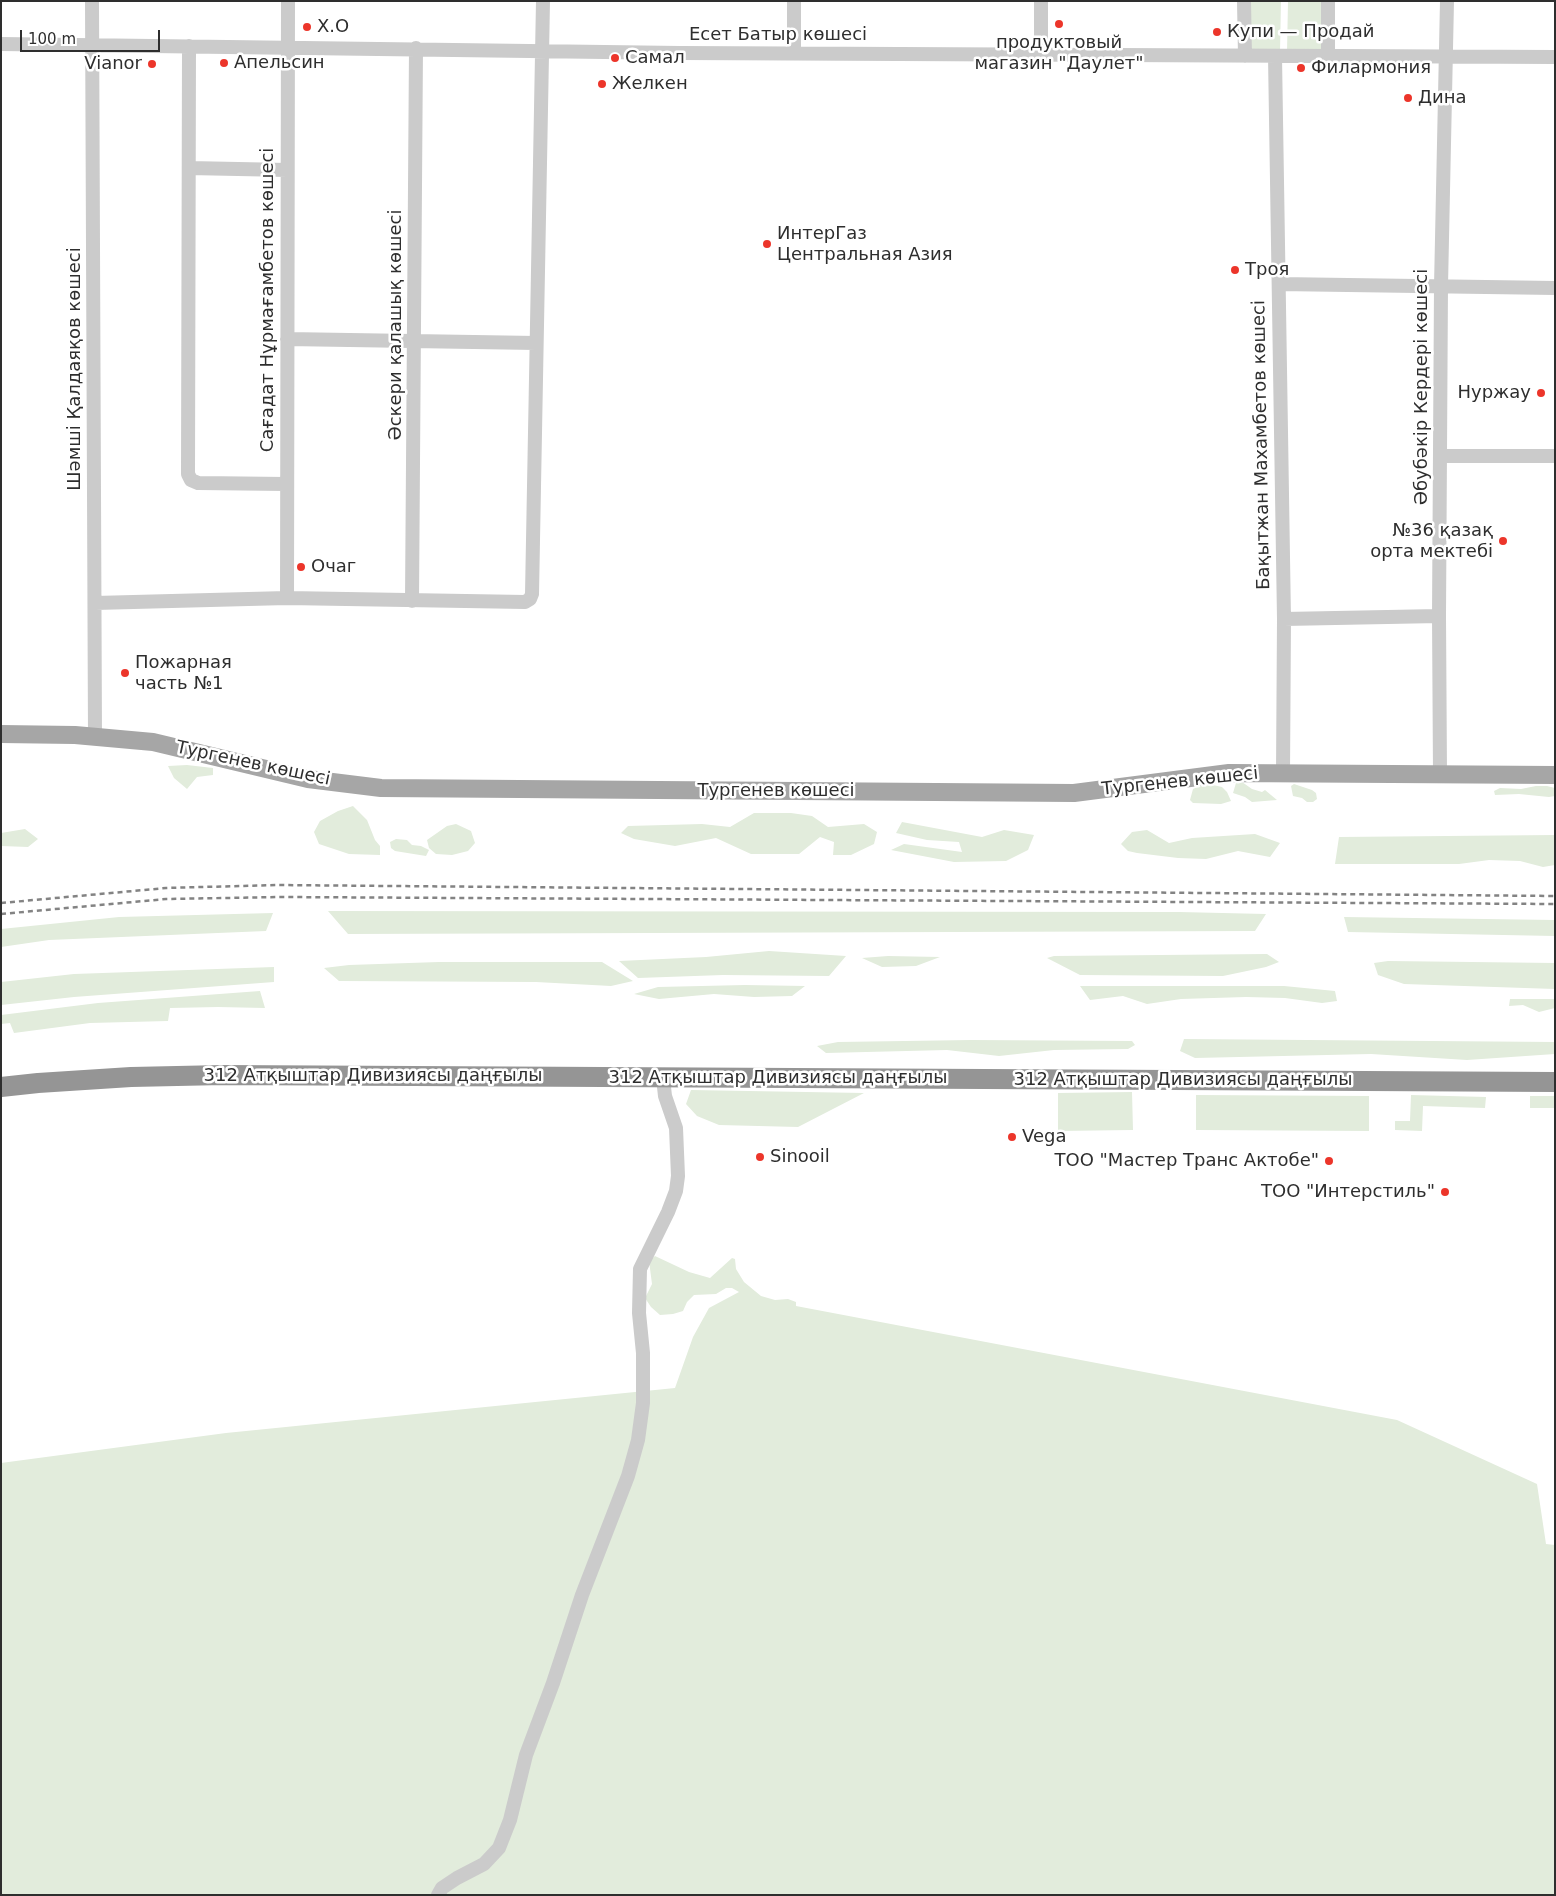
<!DOCTYPE html>
<html>
<head>
<meta charset="utf-8">
<style>
  body { margin:0 }
  #map { position:relative; width:1556px; height:1896px; overflow:hidden; background:#fff; font-family:"DejaVu Sans",sans-serif }
  canvas { display:block }
  .frame { position:absolute; inset:0; border:2px solid #2e2e2e; pointer-events:none }
  .scale { position:absolute; left:20px; top:30px; width:140px; height:22px; box-sizing:border-box; border:2px solid #2e2e2e; border-top:0; padding-left:6px; font-size:15px; line-height:18px; white-space:nowrap; color:#2e2e2e; -webkit-text-stroke:4px #fff; paint-order:stroke }
</style>
</head>
<body>
<div id="map">
<canvas width="1556" height="1896"></canvas>
<div class="frame"></div>
<div class="scale">100 m</div>
</div>
<script>
const c = document.querySelector('canvas').getContext('2d');
c.lineJoin = 'round';
function fill(path, color) { c.fillStyle = color; c.fill(path, 'evenodd'); }
const poly = rows => new Path2D(rows.map(r => 'M' + r).join(''));
function stroke(path, color, width, dash) { c.strokeStyle = color; c.lineWidth = width; c.lineCap = dash ? 'butt' : 'round'; c.setLineDash(dash || []); c.stroke(path); }
function drawText(font, color, halo, rows, align = 'center') {
  c.font = font + ' "DejaVu Sans",sans-serif'; c.lineWidth = 5; c.setLineDash([]); c.textBaseline = 'middle'; c.strokeStyle = halo; c.fillStyle = color; for (const [text, x, y, turn = 0] of rows) {
    c.save(); c.translate(x, y); c.rotate((+turn || 0) * Math.PI / 180); c.textAlign = isNaN(turn) ? turn : align; if (halo) c.strokeText(text, 0, 0); c.fillText(text, 0, 0); c.restore();
  }
}
const green = poly([
  [1248,1,1281,1,1280,52,1248,53],
  [1288,1,1324,1,1324,52,1287,52],
  [187,765,213,768,213,775,197,777,187,789,174,778,168,766],
  [1242,782,1252,789,1262,792,1265,790,1277,800,1252,802,1245,797,1233,793,1236,783],
  [1294,784,1312,790,1316,793,1317,799,1313,802,1307,802,1302,798,1293,796,1291,786],
  [1202,785,1213,785,1222,787,1227,792,1231,801,1221,804,1193,803,1190,800,1193,789],
  [1536,786,1547,786,1555,788,1555,796,1549,797,1519,794,1495,795,1494,791,1500,788,1521,789],
  [353,806,367,820,375,840,380,846,380,855,349,854,319,844,314,832,320,821,338,811],
  [754,813,791,813,812,816,828,827,864,824,877,832,874,844,851,855,833,855,834,842,820,837,799,854,751,854,716,838,675,846,634,839,621,833,628,826,702,824,730,827],
  [902,822,982,837,1004,830,1034,835,1028,850,1006,861,954,862,891,850,904,844,962,852,959,842,927,840,896,833],
  [456,824,471,831,475,843,468,851,452,855,436,854,429,848,427,840,447,826],
  [25,829,38,839,28,847,1,846,1,833],
  [1147,830,1169,843,1192,838,1255,834,1280,843,1270,857,1238,851,1206,859,1178,858,1137,853,1128,851,1121,844,1132,832],
  [1555,835,1555,865,1543,867,1520,861,1489,860,1459,864,1335,864,1339,837],
  [396,839,407,840,412,845,421,846,429,850,426,856,395,851,391,848,390,842],
  [328,911,1179,912,1266,914,1255,931,348,934],
  [273,913,266,931,49,940,1,947,1,929,119,917],
  [1344,917,1555,920,1555,936,1348,932],
  [769,951,846,956,829,976,723,975,638,978,619,961,706,957],
  [1267,954,1279,962,1266,967,1223,976,1080,975,1047,958,1054,956],
  [888,956,940,957,916,966,882,967,862,958],
  [1388,961,1555,963,1555,989,1404,984,1378,975,1374,963],
  [439,962,602,962,633,981,611,986,536,982,339,981,324,968,349,965],
  [274,967,274,982,74,997,1,1005,1,982,74,974],
  [745,985,805,986,792,996,754,997,714,994,659,999,634,994,658,987],
  [1080,986,1284,986,1335,991,1337,1001,1322,1003,1285,998,1246,997,1181,999,1147,1004,1123,996,1090,1000],
  [260,991,265,1008,218,1007,170,1008,168,1021,90,1023,14,1033,10,1023,1,1024,1,1015,98,1003],
  [1510,999,1555,999,1555,1008,1539,1012,1523,1005,1509,1006],
  [1184,1039,1555,1042,1555,1054,1467,1060,1371,1054,1195,1058,1180,1051],
  [971,1040,1132,1041,1135,1045,1128,1049,1054,1050,999,1056,947,1050,826,1053,817,1046,838,1042],
  [691,1090,864,1093,798,1127,719,1125,697,1116,686,1104],
  [1132,1092,1133,1130,1058,1131,1058,1093],
  [1196,1095,1369,1096,1369,1131,1196,1130],
  [1411,1095,1486,1097,1485,1108,1423,1106,1422,1131,1395,1130,1395,1121,1410,1121],
  [1530,1096,1555,1096,1555,1108,1530,1108],
  [655,1256,689,1272,710,1278,732,1258,735,1259,736,1269,744,1282,761,1296,775,1300,788,1299,796,1302,796,1306,1397,1420,1537,1484,1546,1544,1555,1545,1555,1895,1,1895,1,1463,226,1433,675,1388,693,1337,709,1308,739,1292,732,1288,726,1288,716,1294,694,1295,687,1302,683,1311,673,1314,660,1315,651,1307,645,1298,652,1284,649,1261]
]);
const minor = poly([
  [92,1,95,737],
  [1244,1,1245,56],
  [1328,1,1328,55],
  [1,44,680,53,1555,57],
  [189,46,188,474,191,480,198,483,286,484],
  [794,53,794,1],
  [1041,55,1041,1],
  [1275,56,1284,619,1283,773],
  [189,168,287,170],
  [1279,284,1555,288],
  [287,339,536,343],
  [1440,456,1555,456],
  [287,598,288,1],
  [412,601,416,48],
  [95,603,287,598,525,602,530,599,532,594,543,1],
  [1284,619,1439,616],
  [1440,774,1439,616,1441,286,1447,1],
  [438,1895,442,1888,457,1878,484,1864,499,1848,510,1820,526,1755,553,1683,582,1595,628,1476,638,1440,643,1403,643,1353,639,1313,640,1269,668,1212,676,1191,678,1176,676,1128,665,1096,663,1078]
]);
const major = poly([
  [1,734,75,735,153,742,308,779,381,788,1074,793,1229,773,1555,775]
]);
const highway = poly([
  [1,1087,38,1083,131,1077,223,1075,1555,1082]
]);
const rail = poly([
  [1,903,166,888,276,885,1555,896],
  [1,914,166,899,281,897,1555,904]
]);
const markers = [
  [1059,24,5,"#ec352a"],
  [307,27,5,"#ec352a"],
  [1217,32,5,"#ec352a"],
  [615,58,5,"#ec352a"],
  [224,63,5,"#ec352a"],
  [152,64,5,"#ec352a"],
  [1301,68,5,"#ec352a"],
  [602,84,5,"#ec352a"],
  [1408,98,5,"#ec352a"],
  [767,244,5,"#ec352a"],
  [1235,270,5,"#ec352a"],
  [1541,393,5,"#ec352a"],
  [1503,541,5,"#ec352a"],
  [301,567,5,"#ec352a"],
  [125,673,5,"#ec352a"],
  [1012,1137,5,"#ec352a"],
  [760,1157,5,"#ec352a"],
  [1329,1161,5,"#ec352a"],
  [1445,1192,5,"#ec352a"]
];
const poiNames = [
  ["X.O",317,27],
  ["Купи — Продай",1227,32],
  ["продуктовый",1059,43,"center"],
  ["магазин \"Даулет\"",1059,64,"center"],
  ["Самал",625,58],
  ["Апельсин",234,63],
  ["Vianor",142,64,"right"],
  ["Филармония",1311,68],
  ["Желкен",612,84],
  ["Дина",1418,98],
  ["ИнтерГаз",777,234],
  ["Центральная Азия",777,255],
  ["Троя",1245,270],
  ["Нуржау",1531,393,"right"],
  ["№36 қазақ",1493,531,"right"],
  ["орта мектебі",1493,552,"right"],
  ["Очаг",311,567],
  ["Пожарная",135,663],
  ["часть №1",135,684],
  ["Vega",1022,1137],
  ["Sinooil",770,1157],
  ["ТОО \"Мастер Транс Актобе\"",1319,1161,"right"],
  ["ТОО \"Интерстиль\"",1435,1192,"right"]
];
const streetNames = [
  ["Есет Батыр көшесі",778,35],
  ["Сағадат Нұрмағамбетов көшесі",268,300,-90],
  ["Әскери қалашық көшесі",396,325,-90],
  ["Шәмші Қалдаяқов көшесі",75,369,-90],
  ["Әбубәкір Кердері көшесі",1422,387,-90],
  ["Бақытжан Махамбетов көшесі",1262,445,-91],
  ["Тургенев көшесі",253,764,12],
  ["Тургенев көшесі",1180,782,-6],
  ["Тургенев көшесі",776,791],
  ["312 Атқыштар Дивизиясы даңғылы",373,1076],
  ["312 Атқыштар Дивизиясы даңғылы",778,1078],
  ["312 Атқыштар Дивизиясы даңғылы",1183,1080]
];
fill(green, '#e2ecdc');
stroke(minor, '#cbcbcb', 14);
stroke(major, '#a6a6a6', 18);
stroke(highway, '#959595', 20);
stroke(rail, '#838383', 2.5, [5, 4]);
for (const [x, y, r, color] of markers) { const dot = new Path2D(); dot.arc(x, y, r, 0, 2 * Math.PI); c.fillStyle = color; c.fill(dot); stroke(dot, '#fff', 2); }
drawText('18px', '#2e2e2e', '#fff', poiNames, 'left');
drawText('18px', '#2e2e2e', '#fff', streetNames);
</script>
</body>
</html>
